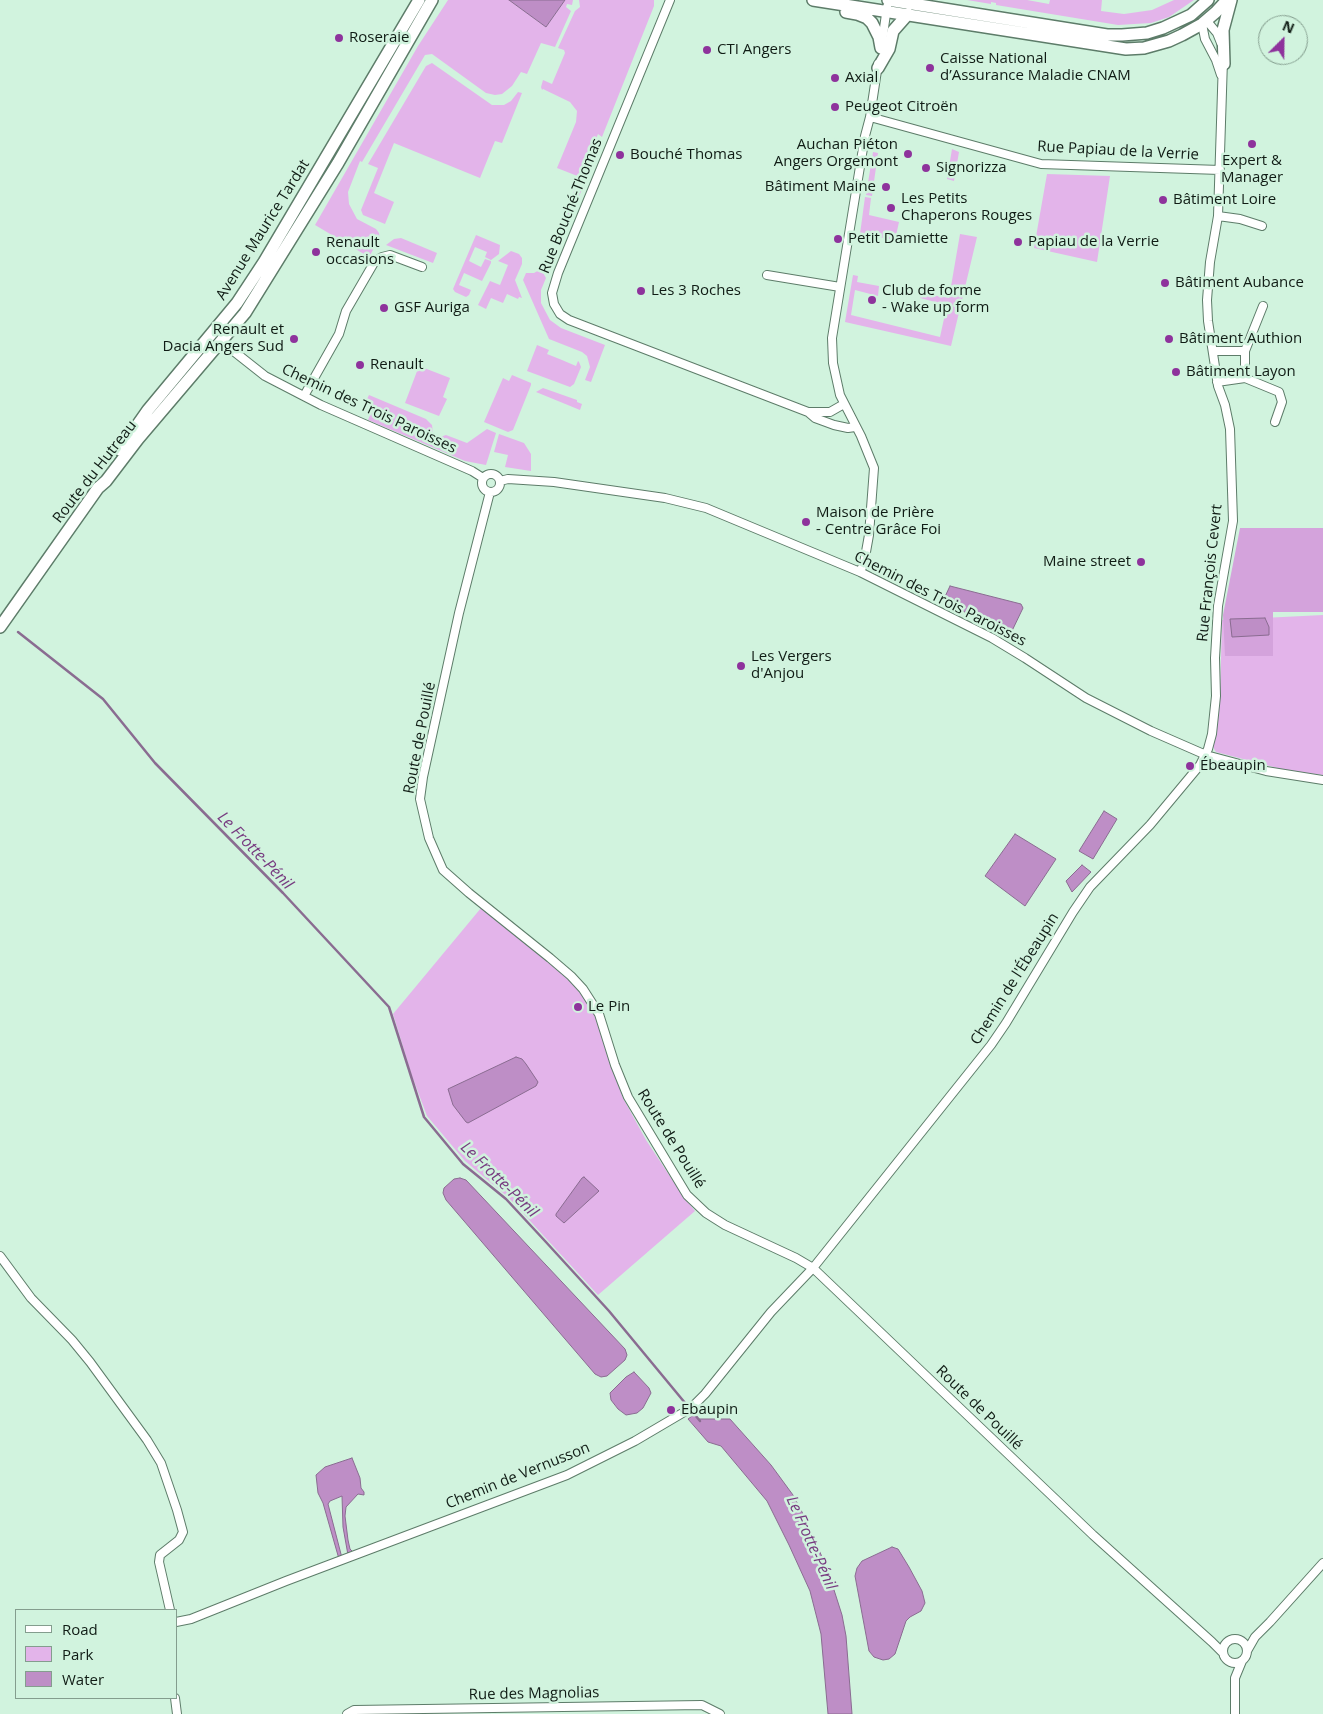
<!DOCTYPE html>
<html>
<head>
<meta charset="utf-8">
<style>
  body { margin:0 }
  #map { position:relative; width:1323px; height:1714px; overflow:hidden; background:#d1f3de; font-family:"Open Sans",sans-serif }
  canvas { display:block }
  .legend { position:absolute; left:15px; top:1609px; width:162px; height:90px; box-sizing:border-box; background:#d1f3de; border:1px solid #849d8e; margin:0; padding:6px 9px; list-style:none; font-size:15px; color:#101c15 }
  .legend li { display:flex; align-items:center; gap:10px; height:25px }
  .legend b { width:25px; border:1px solid #849d8e }
  .north { position:absolute; left:1258px; top:15px; width:50px; height:50px; box-sizing:border-box; background:#d1f3de; border:1px solid #849d8e; border-radius:50%; rotate:23deg; font-size:14px; font-weight:700; line-height:20px; text-align:center; color:#101c15 }
  .north::after { content:''; display:block; margin:auto; width:18px; height:22px; background:#8e329c; clip-path:polygon(50% 0,100% 100%,50% 72%,0 100%) }
</style>
</head>
<body>
<div id="map">
<canvas width="1323" height="1714"></canvas>
<ul class="legend">
<li><b style="height:6px;background:#fff"></b>Road</li>
<li><b style="height:14px;background:#e3b4ea"></b>Park</li>
<li><b style="height:14px;background:#be8ec6"></b>Water</li>
</ul>
<div class="north">N</div>
</div>
<script>
const c = document.querySelector('canvas').getContext('2d');
c.lineJoin = 'round';
function fill(path, color) { c.fillStyle = color; c.fill(path, 'evenodd'); }
const poly = rows => new Path2D(rows.map(r => 'M' + r).join(''));
function stroke(path, color, width, dash) { c.strokeStyle = color; c.lineWidth = width; c.lineCap = dash ? 'butt' : 'round'; c.setLineDash(dash || []); c.stroke(path); }
function drawText(font, color, halo, rows, align = 'center') {
  c.font = font + ' "Open Sans",sans-serif'; c.lineWidth = 5; c.setLineDash([]); c.textBaseline = 'middle'; c.strokeStyle = halo; c.fillStyle = color; for (const [text, x, y, turn = 0] of rows) {
    c.save(); c.translate(x, y); c.rotate((+turn || 0) * Math.PI / 180); c.textAlign = isNaN(turn) ? turn : align; if (halo) c.strokeText(text, 0, 0); c.fillText(text, 0, 0); c.restore();
  }
}
const green = poly([
  [448,0,509,0,546,27,565,0,573,0,572,5,567,4,566,7,571,11,555,47,541,43,527,74,521,72,512,86,502,94,495,95,486,93,432,54,425,55,362,162,360,161,348,192,349,204,357,219,376,229,379,233,380,242,378,241,369,257,315,225,418,46],
  [579,0,654,0,654,6,602,137,598,134,593,146,598,149,596,155,564,233,559,227,566,209,568,208,567,207,580,177,557,168,576,122,577,111,570,102,543,89,542,90,541,87,543,80,552,84,565,53,564,50,558,48,575,11,580,7],
  [967,0,1027,0,1049,4,1050,0,1102,0,1101,11,1124,14,1152,10,1174,0,1194,0,1169,17,1151,23,1118,25,996,5,996,3,991,2,991,4],
  [432,63,492,105,504,105,511,101,518,92,522,93,502,143,495,141,480,178,394,143,374,193,394,202,385,224,363,215,361,210,378,168,368,164,426,66],
  [952,149,959,152,954,181,947,179],
  [873,152,878,153,872,196,866,195],
  [1047,174,1110,176,1097,262,1034,248],
  [865,197,871,198,869,215,899,222,895,240,860,234],
  [960,234,977,237,951,346,845,322,853,275,858,276,857,282,879,286,878,296,855,290,851,315,940,337,947,305,920,298,921,293,949,298],
  [476,235,500,245,499,254,491,260,485,257,487,252,475,247,469,261,481,267,485,259,491,261,491,263,482,281,464,273,459,285,471,290,469,295,466,297,455,292,453,289],
  [401,238,437,253,433,263,386,245,394,239],
  [511,251,519,254,522,258,522,264,515,280,522,298,519,297,518,299,507,294,503,303,491,298,486,309,478,305,490,281,500,285,508,265,498,261],
  [541,269,546,278,541,290,541,303,550,320,561,328,605,345,591,382,585,380,590,367,587,356,582,352,549,339,523,280,526,273,534,273],
  [537,345,549,350,547,354,562,360,576,366,578,361,579,362,581,367,574,384,570,387,527,371],
  [419,366,450,378,443,397,447,399,439,416,405,403],
  [512,375,531,383,531,385,513,430,508,432,484,422,503,378,509,381],
  [543,388,577,400,577,402,582,404,580,410,536,392],
  [369,395,426,419,432,425,433,434,440,437,446,435,467,443,487,429,496,433,486,465,465,461,368,420,370,415,361,411],
  [499,434,524,443,531,454,531,471,505,467,508,455,494,452],
  [1323,615,1323,775,1289,771,1216,752,1213,747,1220,698,1222,620],
  [481,908,565,975,588,1002,600,1027,611,1065,623,1098,646,1140,683,1196,695,1211,598,1295,509,1198,465,1161,427,1116,412,1076,393,1014]
]);
const forest = poly([
  [1240,528,1323,528,1323,612,1273,612,1273,656,1225,656,1223,615]
]);
const water = poly([
  [509,0,565,0,546,27,509,0],
  [950,586,1021,604,1023,608,1010,635,943,601,950,586],
  [1265,618,1269,627,1269,635,1232,637,1230,619,1265,618],
  [1104,811,1117,819,1093,859,1079,851,1104,811],
  [1015,834,1056,859,1025,906,985,876,1015,834],
  [1082,865,1091,872,1072,892,1066,881,1082,865],
  [516,1057,522,1059,526,1064,538,1082,536,1086,468,1123,466,1122,453,1105,448,1089,516,1057],
  [584,1177,599,1191,564,1223,556,1216,556,1214,582,1178,584,1177],
  [460,1178,466,1180,625,1349,627,1355,625,1360,607,1376,601,1377,595,1374,446,1200,443,1193,444,1188,454,1179,460,1178],
  [634,1372,649,1388,651,1393,643,1408,637,1413,626,1415,618,1409,611,1400,610,1393,626,1377,634,1372],
  [695,1414,698,1419,730,1419,771,1465,793,1495,802,1512,827,1568,842,1615,846,1636,852,1714,828,1714,821,1634,810,1591,789,1545,767,1501,721,1446,708,1442,688,1419,695,1414],
  [352,1458,360,1478,361,1488,364,1492,364,1495,358,1494,346,1507,345,1516,348,1540,350,1549,354,1553,348,1555,343,1527,342,1496,330,1501,328,1504,342,1558,339,1559,323,1503,318,1493,316,1475,325,1467,352,1458],
  [892,1547,898,1549,909,1567,922,1591,925,1603,921,1611,910,1617,906,1621,895,1654,889,1659,883,1660,874,1657,869,1651,855,1576,857,1568,862,1561,892,1547]
]);
const stream = poly([
  [18,632,103,699,155,763,283,893,389,1007,424,1117,463,1164,506,1199,545,1241,609,1311,700,1421]
]);
const street = poly([
  [670,0,558,273,552,293,554,304,560,314,569,320,808,412,830,412,844,404],
  [1206,20,1217,33,1221,43],
  [1202,24,1205,39,1216,60,1221,75],
  [882,42,887,7],
  [870,117,1041,164,1220,170],
  [1218,216,1240,219,1262,226],
  [767,275,840,287],
  [222,342,265,376,321,405,472,471,483,478],
  [1213,351,1245,351,1245,378],
  [1245,351,1263,306],
  [1217,382,1245,378,1279,392,1282,402,1275,422],
  [304,396,339,334,346,311,375,261,382,257,390,255,422,267],
  [808,412,815,418,834,425,848,428,855,427],
  '482 483a9 9 0 1 1 18 0a9 9 0 1 1-18 0Z',
  [500,481,508,479,554,482,665,498,706,508,860,572,992,638,1025,658,1086,698,1151,731,1206,755,1266,771,1323,780],
  [490,492,459,613,423,777,420,799,429,838,443,870,469,893,550,958,571,976,583,989,599,1014,615,1065,628,1097,687,1195,706,1213,725,1225,796,1258,813,1268,1093,1535,1212,1642,1222,1652],
  [860,572,864,563,869,535,874,468,861,436,840,395,833,363,832,338,865,136,870,117,878,64],
  [0,1256,31,1298,72,1340,90,1362,147,1440,161,1463,177,1510,183,1532,179,1540,160,1555,159,1562,170,1610],
  [176,1622,191,1619,286,1581,567,1475,635,1441,691,1408,705,1394,771,1312,813,1268,991,1045,1006,1023,1073,912,1090,887,1150,825,1200,765,1208,749,1212,734,1216,696,1215,658,1218,606,1233,521,1230,429,1225,405,1218,386,1208,321,1207,300,1210,262,1218,216,1223,60],
  '1223 1651a12 12 0 1 1 24 0a12 12 0 1 1-24 0Z',
  [1247,1651,1255,1637,1270,1622,1323,1563],
  [175,1698,177,1714],
  [347,1714,354,1710,702,1705,720,1714],
  [1235,1714,1235,1678,1242,1661]
]);
const secondary = poly([
  [813,0,1126,49,1144,48,1169,41,1182,35,1202,24,1216,12,1227,0],
  [888,0,1107,35,1122,35,1147,33,1163,28,1191,15,1208,0],
  [846,12,857,14,867,18,872,23,879,37,881,48],
  [1224,64,1223,30,1231,0],
  [878,68,889,49,893,31,908,14],
  [120,450,148,410,237,303,264,262,419,0],
  [0,627,98,488,106,481,138,439,245,313,338,163,432,0]
]);
const markers = [
  [339,38,5,"#8e329c"],
  [707,50,5,"#8e329c"],
  [930,68,5,"#8e329c"],
  [835,78,5,"#8e329c"],
  [835,107,5,"#8e329c"],
  [1252,144,5,"#8e329c"],
  [908,154,5,"#8e329c"],
  [620,155,5,"#8e329c"],
  [926,168,5,"#8e329c"],
  [886,187,5,"#8e329c"],
  [1163,200,5,"#8e329c"],
  [891,208,5,"#8e329c"],
  [838,239,5,"#8e329c"],
  [1018,242,5,"#8e329c"],
  [316,252,5,"#8e329c"],
  [1165,283,5,"#8e329c"],
  [641,291,5,"#8e329c"],
  [872,300,5,"#8e329c"],
  [384,308,5,"#8e329c"],
  [294,339,5,"#8e329c"],
  [1169,339,5,"#8e329c"],
  [360,365,5,"#8e329c"],
  [1176,372,5,"#8e329c"],
  [806,522,5,"#8e329c"],
  [1141,562,5,"#8e329c"],
  [741,666,5,"#8e329c"],
  [1190,766,5,"#8e329c"],
  [578,1007,5,"#8e329c"],
  [671,1410,5,"#8e329c"]
];
const poiNames = [
  ["Roseraie",349,38],
  ["CTI Angers",717,50],
  ["Caisse National",940,59],
  ["d’Assurance Maladie CNAM",940,76],
  ["Axial",845,78],
  ["Peugeot Citroën",845,107],
  ["Auchan Piéton",898,145,"right"],
  ["Angers Orgemont",898,162,"right"],
  ["Bouché Thomas",630,155],
  ["Expert &",1252,161,"center"],
  ["Manager",1252,178,"center"],
  ["Signorizza",936,168],
  ["Bâtiment Maine",876,187,"right"],
  ["Les Petits",901,199],
  ["Chaperons Rouges",901,216],
  ["Bâtiment Loire",1173,200],
  ["Petit Damiette",848,239],
  ["Papiau de la Verrie",1028,242],
  ["Renault",326,243],
  ["occasions",326,260],
  ["Bâtiment Aubance",1175,283],
  ["Les 3 Roches",651,291],
  ["Club de forme",882,291],
  ["- Wake up form",882,308],
  ["GSF Auriga",394,308],
  ["Renault et",284,330,"right"],
  ["Dacia Angers Sud",284,347,"right"],
  ["Bâtiment Authion",1179,339],
  ["Renault",370,365],
  ["Bâtiment Layon",1186,372],
  ["Maison de Prière",816,513],
  ["- Centre Grâce Foi",816,530],
  ["Maine street",1131,562,"right"],
  ["Les Vergers",751,657],
  ["d'Anjou",751,674],
  ["Ébeaupin",1200,766],
  ["Le Pin",588,1007],
  ["Ebaupin",681,1410]
];
const streetNames = [
  ["Rue Papiau de la Verrie",1118,151,3],
  ["Rue Bouché-Thomas",571,206,-68],
  ["Avenue Maurice Tardat",263,230,-58],
  ["Chemin des Trois Paroisses",369,409,25],
  ["Route du Hutreau",95,472,-52],
  ["Rue François Cevert",1210,573,-84],
  ["Chemin des Trois Paroisses",940,599,27],
  ["Route de Pouillé",420,738,-79],
  ["Chemin de l'Ébeaupin",1015,979,-58],
  ["Route de Pouillé",671,1139,58],
  ["Route de Pouillé",979,1408,44],
  ["Chemin de Vernusson",518,1476,-22],
  ["Rue des Magnolias",534,1694,-1]
];
const waterNames = [
  ["Le Frotte-Pénil",255,851,46],
  ["Le Frotte-Pénil",499,1180,44],
  ["Le Frotte-Pénil",811,1543,66]
];
fill(green, '#e3b4ea');
fill(forest, '#d4a3dc');
fill(water, '#be8ec6');
stroke(water, '#8a6c91', 1);
stroke(stream, '#8a6c91', 2.5);
stroke(street, '#5d7c69', 10);
stroke(secondary, '#5d7c69', 14);
stroke(street, '#fff', 8);
stroke(secondary, '#fff', 11);
for (const [x, y, r, color] of markers) { const dot = new Path2D(); dot.arc(x, y, r, 0, 2 * Math.PI); c.fillStyle = color; c.fill(dot); stroke(dot, '#d1f3de', 2); }
drawText('15px', '#101c15', '#d1f3de', poiNames, 'left');
drawText('15px', '#101c15', '#d1f3de', streetNames);
drawText('italic 16px', '#773b80', '#d1f3de', waterNames);
</script>
</body>
</html>
